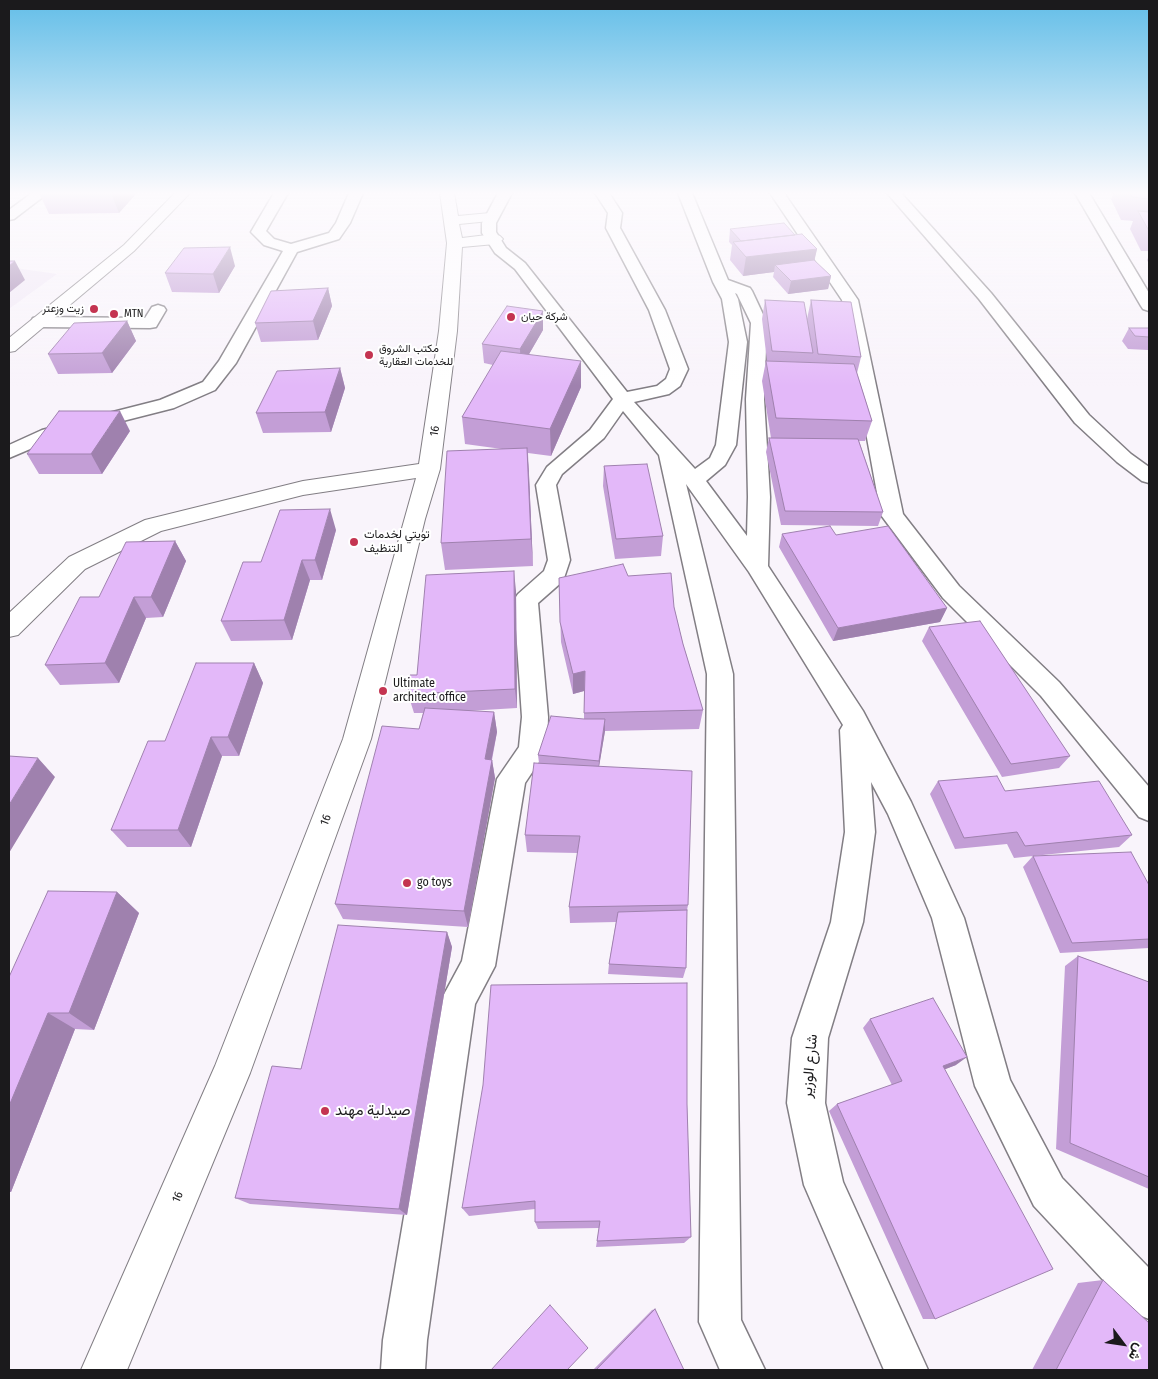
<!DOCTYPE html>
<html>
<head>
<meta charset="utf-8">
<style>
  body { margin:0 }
  #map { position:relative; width:1158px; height:1379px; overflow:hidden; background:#f9f4fb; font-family:"Fira Sans Condensed",Vazirmatn,sans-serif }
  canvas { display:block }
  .frame { position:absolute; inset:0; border:10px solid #1b1a1c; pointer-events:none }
  .north { position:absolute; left:1098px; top:1319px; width:50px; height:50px; -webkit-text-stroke:4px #fff; paint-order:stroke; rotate:121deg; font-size:14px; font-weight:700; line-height:20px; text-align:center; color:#1b1a1c }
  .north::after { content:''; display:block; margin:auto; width:18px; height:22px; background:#1b1a1c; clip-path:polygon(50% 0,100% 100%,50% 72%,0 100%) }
</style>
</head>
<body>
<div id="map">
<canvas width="1158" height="1379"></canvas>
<div class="frame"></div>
<div class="north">ش</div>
</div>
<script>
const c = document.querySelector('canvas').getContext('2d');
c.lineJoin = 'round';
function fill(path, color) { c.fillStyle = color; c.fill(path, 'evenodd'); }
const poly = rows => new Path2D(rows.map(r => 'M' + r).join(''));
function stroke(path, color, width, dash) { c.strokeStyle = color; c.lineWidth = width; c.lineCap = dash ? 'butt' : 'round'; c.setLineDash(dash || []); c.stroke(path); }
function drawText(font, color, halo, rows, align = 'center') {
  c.font = font + ' "Fira Sans Condensed",Vazirmatn,sans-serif'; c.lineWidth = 4; c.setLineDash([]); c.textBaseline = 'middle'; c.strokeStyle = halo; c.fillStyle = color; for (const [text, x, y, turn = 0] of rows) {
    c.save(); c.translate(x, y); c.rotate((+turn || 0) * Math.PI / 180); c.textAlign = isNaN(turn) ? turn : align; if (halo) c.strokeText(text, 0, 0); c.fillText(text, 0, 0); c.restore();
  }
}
const built = poly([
  [9,267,57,274,9,309]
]);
const minor = poly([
  [32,193,48,193,14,219,9,220,9,210,32,193],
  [274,193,288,193,266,231,274,239,291,244,329,233,336,223,349,193,363,193,350,223,339,239,297,252,236,363,215,390,174,408,56,438,9,458,9,445,42,430,160,400,203,382,219,361,283,251,264,245,251,232,274,193],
  [498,193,512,193,496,223,496,232,506,248,525,263,627,392,657,386,666,379,670,369,649,310,606,228,608,213,595,193,609,193,622,213,620,228,665,310,688,369,680,386,669,394,634,402,695,469,710,458,716,445,729,342,722,299,713,282,678,193,692,193,728,280,750,288,752,291,767,323,764,399,770,497,768,566,863,711,911,802,964,918,1010,1080,1062,1178,1149,1268,1149,1319,1134,1313,1034,1206,975,1086,932,918,888,814,871,782,875,832,863,922,828,1038,825,1103,843,1182,928,1370,884,1370,804,1185,787,1103,792,1038,831,922,845,832,840,730,843,725,749,572,686,484,733,674,741,1320,765,1370,720,1370,699,1322,707,674,659,455,623,411,604,438,562,474,556,485,570,560,563,581,538,603,548,717,547,750,525,783,495,966,475,1004,427,1340,425,1370,381,1370,383,1340,441,1000,462,961,497,779,519,747,522,717,514,600,518,594,544,571,548,560,536,485,547,467,590,430,613,399,515,269,495,253,482,233,482,223,498,193],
  [735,293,737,294,751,323,746,399,748,497,747,536,706,481,725,465,736,445,747,342,738,299,735,293],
  [770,193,784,193,858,300,903,514,959,586,1059,682,1149,787,1149,821,1139,817,1041,696,943,598,881,515,842,300,770,193],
  [887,193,901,193,991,293,1089,415,1131,454,1149,467,1149,483,1142,481,1117,462,1075,423,979,299,887,193],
  [1075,193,1089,193,1149,293,1149,311,1143,309,1141,306,1075,193],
  [158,305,164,307,166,310,156,327,150,328,39,327,33,326,31,322,33,318,39,317,145,318,152,307,158,305]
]);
const tertiary = poly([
  [440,193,454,193,458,216,490,213,495,214,497,217,495,220,490,221,459,224,462,238,495,234,500,236,503,239,500,242,495,244,462,247,457,331,440,469,425,519,371,739,250,1073,127,1370,81,1370,215,1066,343,739,416,478,303,495,161,531,85,569,18,635,9,637,9,613,69,557,145,520,303,481,419,464,439,331,447,243,440,193]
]);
const secondary = poly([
  [175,193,190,193,134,251,15,351,9,352,9,338,124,245,175,193]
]);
const wall = poly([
  [39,193,134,193,135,195,119,213,49,214],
  [1114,193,1149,193,1149,251,1141,251,1130,229,1133,221,1121,220,1111,199],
  [730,229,795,235,817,249,814,260,831,276,828,289,788,294,773,277,774,272,743,276,730,260,732,245,729,242],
  [1149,256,1149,264,1147,260],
  [235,266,219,293,172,292,165,273],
  [328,288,332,306,318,340,261,342,255,323],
  [765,300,807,319,811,300,861,357,857,373,872,421,865,441,859,441,883,512,878,526,781,525,766,452,769,438,771,438,762,381,766,361,767,361,762,319],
  [543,311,543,330,529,354,581,387,551,456,528,453,533,566,445,570,441,543,502,449,465,444,462,417,493,365,484,363,482,344],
  [127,321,136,341,112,373,58,374,48,354],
  [1129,328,1149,328,1149,348,1148,350,1128,349,1122,341],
  [340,368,345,388,331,432,263,433,256,413],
  [130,431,102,474,39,474,27,454],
  [604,466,663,536,661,556,615,559,603,486],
  [336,530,322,580,310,580,292,640,231,641,221,621,261,562],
  [782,534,836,535,947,608,940,622,833,641,779,547],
  [175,541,186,561,163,617,146,618,119,683,60,685,45,665,99,597],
  [628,576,674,607,683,644,703,710,699,729,605,731,599,766,688,905,687,910,686,968,683,978,608,974,609,964,616,922,570,923,569,907,578,853,527,852,525,835,539,763,538,755,584,719,584,691,573,694,561,642,559,578],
  [516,591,517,708,467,711,494,712,497,732,492,760,495,778,468,927,343,919,335,904,419,729,423,713,414,713,408,694,417,675],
  [929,627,1070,756,1059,768,1002,777,922,641],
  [254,663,263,683,239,756,222,756,191,847,127,847,111,830,165,741],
  [938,781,1005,791,1132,835,1119,847,1014,858,1007,844,955,849,930,794],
  [1033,856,1149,885,1149,948,1060,953,1023,867],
  [117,892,139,913,94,1030,75,1029,11,1192,9,1192,9,977],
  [447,932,452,947,407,1215,250,1204,235,1198,301,1069],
  [1078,956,1149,982,1149,1189,1056,1149,1065,966],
  [870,1019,956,1065,945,1069,935,1319,923,1319,829,1111,837,1104,892,1085,863,1028],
  [687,1104,691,1237,684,1243,596,1247,599,1228,538,1229,535,1222,535,1209,469,1216,462,1208],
  [1103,1280,1149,1370,1032,1370,1078,1283],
  [655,1309,684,1370,593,1370,652,1310]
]);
const shadedWall = poly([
  [111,193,134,193,135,195,119,213],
  [230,247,235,266,219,293,213,274],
  [817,249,813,267,775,265,774,272,743,276,746,257],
  [15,261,25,280,9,293,9,266],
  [831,276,828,289,788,294,791,281],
  [328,288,332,306,318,340,313,321],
  [543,311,543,330,521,368,520,349],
  [127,321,136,341,112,373,102,353],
  [581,361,581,387,551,456,550,429],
  [340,368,345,388,331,432,325,412],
  [120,411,130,431,102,474,91,454],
  [527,448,529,474,533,566,531,539],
  [330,509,336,530,322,580,315,560],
  [175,541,186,561,163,617,151,597],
  [302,560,310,580,292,640,284,620],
  [514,571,516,591,517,708,515,689],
  [134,597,146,618,119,683,105,663],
  [947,608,940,622,833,641,838,628],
  [254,663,263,683,239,756,228,737],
  [585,671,584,691,573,694,573,674],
  [494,712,497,732,488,777,485,759],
  [605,719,605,731,598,773,599,761],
  [211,737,222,756,191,847,178,830],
  [38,758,55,777,9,853,9,805],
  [492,760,495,778,468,927,464,911],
  [117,892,139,913,94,1030,69,1013],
  [447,932,452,947,407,1215,399,1209],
  [48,1013,75,1029,11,1192,9,1191,9,1106],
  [967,1057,956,1065,933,1074,943,1066]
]);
const building = poly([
  [1130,193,1149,193,1149,199,1132,197,1130,193],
  [1138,211,1149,212,1149,231,1138,211],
  [784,223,795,235,741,241,730,229,784,223],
  [802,234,817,249,746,257,733,242,802,234],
  [230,247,213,274,165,273,184,248,230,247],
  [814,260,831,276,791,281,775,265,814,260],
  [9,261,15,261,9,266,9,261],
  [328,288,313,321,255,323,271,291,328,288],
  [765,300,804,302,813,353,772,351,765,300],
  [811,300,851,302,861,357,818,354,811,300],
  [507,306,543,311,520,349,482,344,507,306],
  [127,321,102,353,48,354,74,323,127,321],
  [1129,328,1149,328,1149,337,1135,336,1129,328],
  [501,351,581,361,550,429,462,417,501,351],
  [766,361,854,364,872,421,776,418,766,361],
  [340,368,325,412,256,413,277,371,340,368],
  [59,411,120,411,91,454,27,454,59,411],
  [769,438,858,439,883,512,785,511,769,438],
  [527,448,531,539,441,543,447,451,527,448],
  [647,464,663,536,616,539,604,466,647,464],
  [330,509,315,560,302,560,284,620,221,621,243,562,261,562,280,510,330,509],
  [830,526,836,535,888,526,947,608,838,628,782,534,830,526],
  [175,541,151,597,134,597,105,663,45,665,80,597,99,597,126,542,175,541],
  [623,564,628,576,671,573,674,607,683,644,703,710,584,713,585,671,573,674,560,622,559,578,623,564],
  [514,571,515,689,408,694,410,675,417,675,426,575,514,571],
  [980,621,1070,756,1011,764,929,627,980,621],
  [196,663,254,663,228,737,211,737,178,830,111,830,148,741,165,741,196,663],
  [425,708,494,712,485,759,492,760,464,911,335,904,382,726,419,729,425,708],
  [551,716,584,719,605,719,599,761,538,755,551,716],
  [9,756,38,758,9,805,9,756],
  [534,763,692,771,688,905,569,907,580,836,525,835,534,763],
  [997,776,1005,791,1099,781,1132,835,1025,846,1017,832,964,838,938,781,997,776],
  [1131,852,1149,885,1149,939,1072,943,1033,856,1131,852],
  [48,891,117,892,69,1013,48,1013,9,1106,9,977,48,891],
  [687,910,686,968,609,964,618,912,687,910],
  [338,925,447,932,399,1209,235,1198,272,1066,301,1069,338,925],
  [1078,956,1149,982,1149,1177,1070,1143,1078,956],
  [687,983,687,1104,691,1237,597,1241,600,1221,535,1222,535,1201,462,1208,483,1085,491,985,687,983],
  [933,998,967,1057,943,1066,1053,1269,935,1319,837,1104,902,1081,870,1019,933,998],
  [1103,1280,1149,1323,1149,1370,1056,1370,1103,1280],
  [550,1305,588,1348,567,1370,491,1370,550,1305],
  [655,1309,684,1370,596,1370,655,1309]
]);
const markers = [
  [94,309,5,"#c43451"],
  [114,314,5,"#c43451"],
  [511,317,5,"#c43451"],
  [369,355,5,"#c43451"],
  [354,542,5,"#c43451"],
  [383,691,5,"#c43451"],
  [407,883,5,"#c43451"],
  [325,1111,5,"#c43451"]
];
const farPoinames = [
  ["زيت وزعتر",84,309,"right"],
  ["MTN",124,314],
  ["شركة حيان",521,317],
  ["مكتب الشروق",379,349],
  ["للخدمات العقارية",379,362]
];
const streetNames = [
  ["16",435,431,-81],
  ["16",326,820,-69],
  ["16",178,1197,-67]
];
const poiNames = [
  ["تويتي لخدمات",364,535],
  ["التنظيف",364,549],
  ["Ultimate",393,684],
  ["architect office",393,698],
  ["go toys",417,883]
];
const nearStreetnames = [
  ["شارع الوزير",810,1066,-85]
];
const nearPoinames = [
  ["صيدلية مهند",335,1111]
];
fill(built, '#f1e8f6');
stroke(minor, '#827e84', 3);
stroke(tertiary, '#827e84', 2);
stroke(secondary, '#827e84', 2);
fill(minor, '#fff');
fill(tertiary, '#fff');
fill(secondary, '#fff');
fill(wall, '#c39ed6');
fill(shadedWall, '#9f81ae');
fill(building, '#e3b8f9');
stroke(building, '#9f81ae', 1);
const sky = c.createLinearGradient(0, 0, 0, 386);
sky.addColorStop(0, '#63bee8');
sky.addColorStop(0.5, '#fcfafd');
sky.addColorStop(1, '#fcfafd00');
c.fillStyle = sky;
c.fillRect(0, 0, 1158, 386);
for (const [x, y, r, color] of markers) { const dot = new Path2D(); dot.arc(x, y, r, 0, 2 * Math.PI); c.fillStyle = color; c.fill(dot); stroke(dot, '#fff', 2); }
drawText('11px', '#1b1a1c', '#fff', farPoinames, 'left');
drawText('12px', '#1b1a1c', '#fff', streetNames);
drawText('12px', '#1b1a1c', '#fff', poiNames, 'left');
drawText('15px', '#1b1a1c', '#fff', nearStreetnames);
drawText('15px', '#1b1a1c', '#fff', nearPoinames, 'left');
</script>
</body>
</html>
